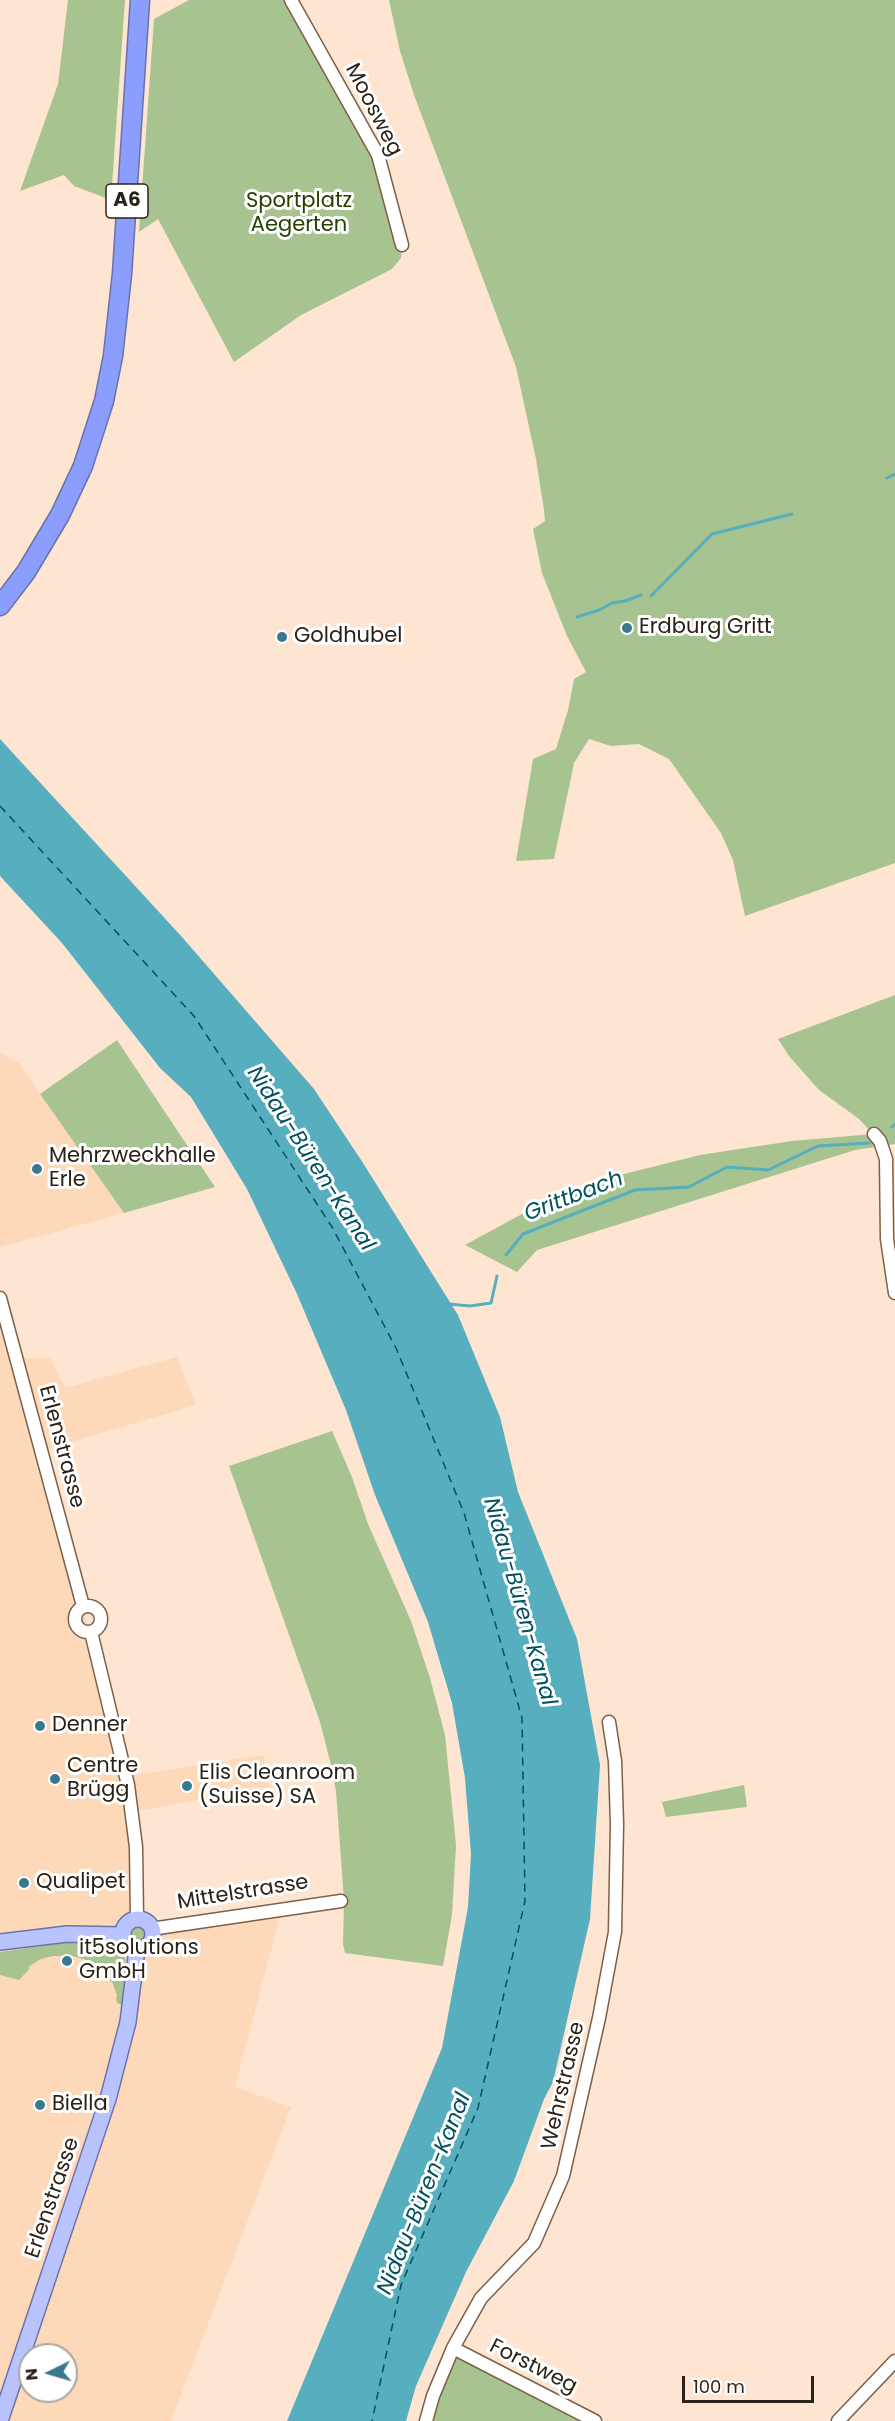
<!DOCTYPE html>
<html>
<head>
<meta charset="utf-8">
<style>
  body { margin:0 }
  #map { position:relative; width:895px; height:2421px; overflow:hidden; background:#fee5d1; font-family:Poppins,sans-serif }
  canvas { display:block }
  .north { position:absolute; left:18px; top:2343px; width:60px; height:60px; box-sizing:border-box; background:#fff; border:2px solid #aba6a2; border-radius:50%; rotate:265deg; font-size:16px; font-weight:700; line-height:24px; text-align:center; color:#2c2117 }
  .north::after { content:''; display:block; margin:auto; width:21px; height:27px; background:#3a788e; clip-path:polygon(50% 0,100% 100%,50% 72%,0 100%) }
  .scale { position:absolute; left:682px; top:2376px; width:132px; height:27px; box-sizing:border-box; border:3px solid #2c2117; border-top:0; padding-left:8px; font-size:18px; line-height:21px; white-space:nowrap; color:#2c2117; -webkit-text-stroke:4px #fff; paint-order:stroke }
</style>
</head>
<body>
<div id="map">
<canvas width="895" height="2421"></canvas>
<div class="north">N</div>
<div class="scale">100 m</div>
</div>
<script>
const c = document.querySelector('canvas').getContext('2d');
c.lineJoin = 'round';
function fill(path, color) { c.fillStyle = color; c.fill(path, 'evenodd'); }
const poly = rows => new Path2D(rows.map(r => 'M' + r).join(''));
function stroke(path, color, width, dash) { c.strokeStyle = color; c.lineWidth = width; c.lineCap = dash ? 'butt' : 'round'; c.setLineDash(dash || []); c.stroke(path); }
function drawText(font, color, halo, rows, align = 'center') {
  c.font = font + ' Poppins,sans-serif'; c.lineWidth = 6; c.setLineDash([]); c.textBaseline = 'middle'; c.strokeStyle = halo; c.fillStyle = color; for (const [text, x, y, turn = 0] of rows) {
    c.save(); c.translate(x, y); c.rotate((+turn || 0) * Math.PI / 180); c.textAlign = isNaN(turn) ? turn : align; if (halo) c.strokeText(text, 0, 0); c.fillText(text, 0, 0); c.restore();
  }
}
const built = poly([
  [0,1053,19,1063,124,1213,0,1247],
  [0,1298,16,1358,50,1358,65,1388,177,1357,196,1405,41,1451,127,1776,263,1755,269,1787,133,1812,143,1920,149,1925,282,1909,235,2087,291,2107,171,2421,0,2421],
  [30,2355,66,2355,66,2391,30,2391]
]);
const green = poly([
  [68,0,125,0,111,200,74,186,64,175,20,191,58,84],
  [189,0,291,0,378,155,402,245,401,258,392,269,301,315,234,362,158,219,139,232,154,19],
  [389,0,895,0,895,863,745,916,733,860,721,833,669,759,639,744,611,746,589,739,574,763,554,859,516,861,533,759,556,749,568,710,574,679,586,672,567,636,542,573,533,529,545,521,544,510,536,459,516,367,414,95,400,51],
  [895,995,895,1144,855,1150,537,1250,517,1272,465,1245,533,1208,604,1179,700,1155,792,1141,873,1134,859,1119,819,1090,789,1056,778,1039],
  [117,1040,215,1187,124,1213,40,1094],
  [332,1431,352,1477,368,1524,411,1621,430,1678,445,1735,456,1845,452,1915,443,1966,345,1953,343,1944,344,1900,336,1791,330,1761,320,1722,229,1466],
  [744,1785,747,1807,666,1817,662,1802],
  '131 1934a7 7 0 1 1 14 0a7 7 0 1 1-14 0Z',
  [96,1941,117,1944,125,1953,126,1967,122,2005,117,2003,116,1997,117,1996,113,1984,102,1970,89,1961,73,1956,53,1956,41,1959,28,1967,30,1968,19,1980,0,1975,0,1952,69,1942],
  [453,2348,595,2421,427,2421]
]);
const water = poly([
  [0,739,182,937,314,1089,363,1163,458,1315,500,1417,518,1492,577,1639,600,1765,590,1919,553,2082,544,2099,514,2181,466,2272,416,2386,406,2421,287,2421,442,2048,468,1907,471,1854,465,1778,452,1703,428,1622,375,1495,346,1410,297,1294,247,1189,191,1097,160,1068,62,943,0,876]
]);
const stream = poly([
  [887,478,895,474],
  [651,596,712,534,792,514],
  [577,617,599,610,612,603,625,601,641,595],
  [892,1127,895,1124],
  [506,1255,523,1234,635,1190,689,1187,727,1167,768,1170,818,1146,869,1143],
  [449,1304,470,1306,491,1303,497,1276]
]);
const ferry = poly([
  [0,806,194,1016,332,1227,396,1348,464,1513,522,1718,525,1901,478,2108,401,2285,372,2421]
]);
const minor = poly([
  [291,0,378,155,402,245],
  [874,1134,880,1141,886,1159,887,1239,895,1293],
  [0,1298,83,1606],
  '75 1619a13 13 0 1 1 26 0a13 13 0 1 1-26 0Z',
  [91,1632,128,1785,136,1847,137,1919],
  [151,1929,341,1901],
  [453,2348,595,2421],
  [426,2421,433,2396,453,2348,481,2298,534,2243,563,2176,599,2018,615,1932,617,1824,615,1761,609,1722],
  [838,2421,895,2361]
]);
const major = poly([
  '123 1934a15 15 0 1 1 30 0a15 15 0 1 1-30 0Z',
  [0,1942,67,1934,123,1935],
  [0,2421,108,2099,128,2022,137,1949]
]);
const highway = poly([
  [0,606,26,572,60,515,83,466,104,401,113,356,122,274,140,0]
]);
const markers = [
  [627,628,6,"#3a788e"],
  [282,637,6,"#3a788e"],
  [37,1169,6,"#3a788e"],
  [40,1726,6,"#3a788e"],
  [55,1779,6,"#3a788e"],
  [187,1786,6,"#3a788e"],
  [24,1883,6,"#3a788e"],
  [67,1961,6,"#3a788e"],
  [40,2105,6,"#3a788e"]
];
const shields = [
  [127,201,42]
];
const shieldNames = [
  ["A6",127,201]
];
const streetNames = [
  ["Moosweg",373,110,63],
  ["Erlenstrasse",61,1447,75],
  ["Mittelstrasse",243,1893,-9],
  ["Wehrstrasse",564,2086,-77],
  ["Erlenstrasse",53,2198,-71],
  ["Forstweg",533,2367,27]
];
const parkNames = [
  ["Sportplatz",299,202],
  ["Aegerten",299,226]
];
const poiNames = [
  ["Erdburg Gritt",639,628],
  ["Goldhubel",294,637],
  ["Mehrzweckhalle",49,1157],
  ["Erle",49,1181],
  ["Denner",52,1726],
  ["Centre",67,1767],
  ["Brügg",67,1791],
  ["Elis Cleanroom",199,1774],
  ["(Suisse) SA",199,1798],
  ["Qualipet",36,1883],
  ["it5solutions",79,1949],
  ["GmbH",79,1973],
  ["Biella",52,2105]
];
const waterNames = [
  ["Nidau-Büren-Kanal",310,1159,57],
  ["Grittbach",574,1197,-21],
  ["Nidau-Büren-Kanal",519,1602,74],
  ["Nidau-Büren-Kanal",425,2194,-68]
];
fill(built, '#fdd8b9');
fill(green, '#a7c38f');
fill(water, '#56aebf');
stroke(stream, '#56aebf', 3);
stroke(ferry, '#00515e', 1.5, [8, 6]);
stroke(minor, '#7b604a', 15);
stroke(major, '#6a72ac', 18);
stroke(highway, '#6a72ac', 21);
stroke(minor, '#fff', 12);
stroke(major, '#b9c4fe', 15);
stroke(highway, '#8b9dfd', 18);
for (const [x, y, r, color] of markers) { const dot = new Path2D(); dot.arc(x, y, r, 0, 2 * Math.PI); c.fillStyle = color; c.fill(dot); stroke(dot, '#fff', 2); }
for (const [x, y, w] of shields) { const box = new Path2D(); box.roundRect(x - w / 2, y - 17, w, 34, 4.5); c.fillStyle = '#fff'; c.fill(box); stroke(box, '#2c2117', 1.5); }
drawText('bold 20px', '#2c2117', null, shieldNames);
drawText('21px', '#2c2117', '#fff', streetNames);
drawText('21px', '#254000', '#fff', parkNames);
drawText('21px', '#2c2117', '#fff', poiNames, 'left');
drawText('italic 22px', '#00515e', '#fff', waterNames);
</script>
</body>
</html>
